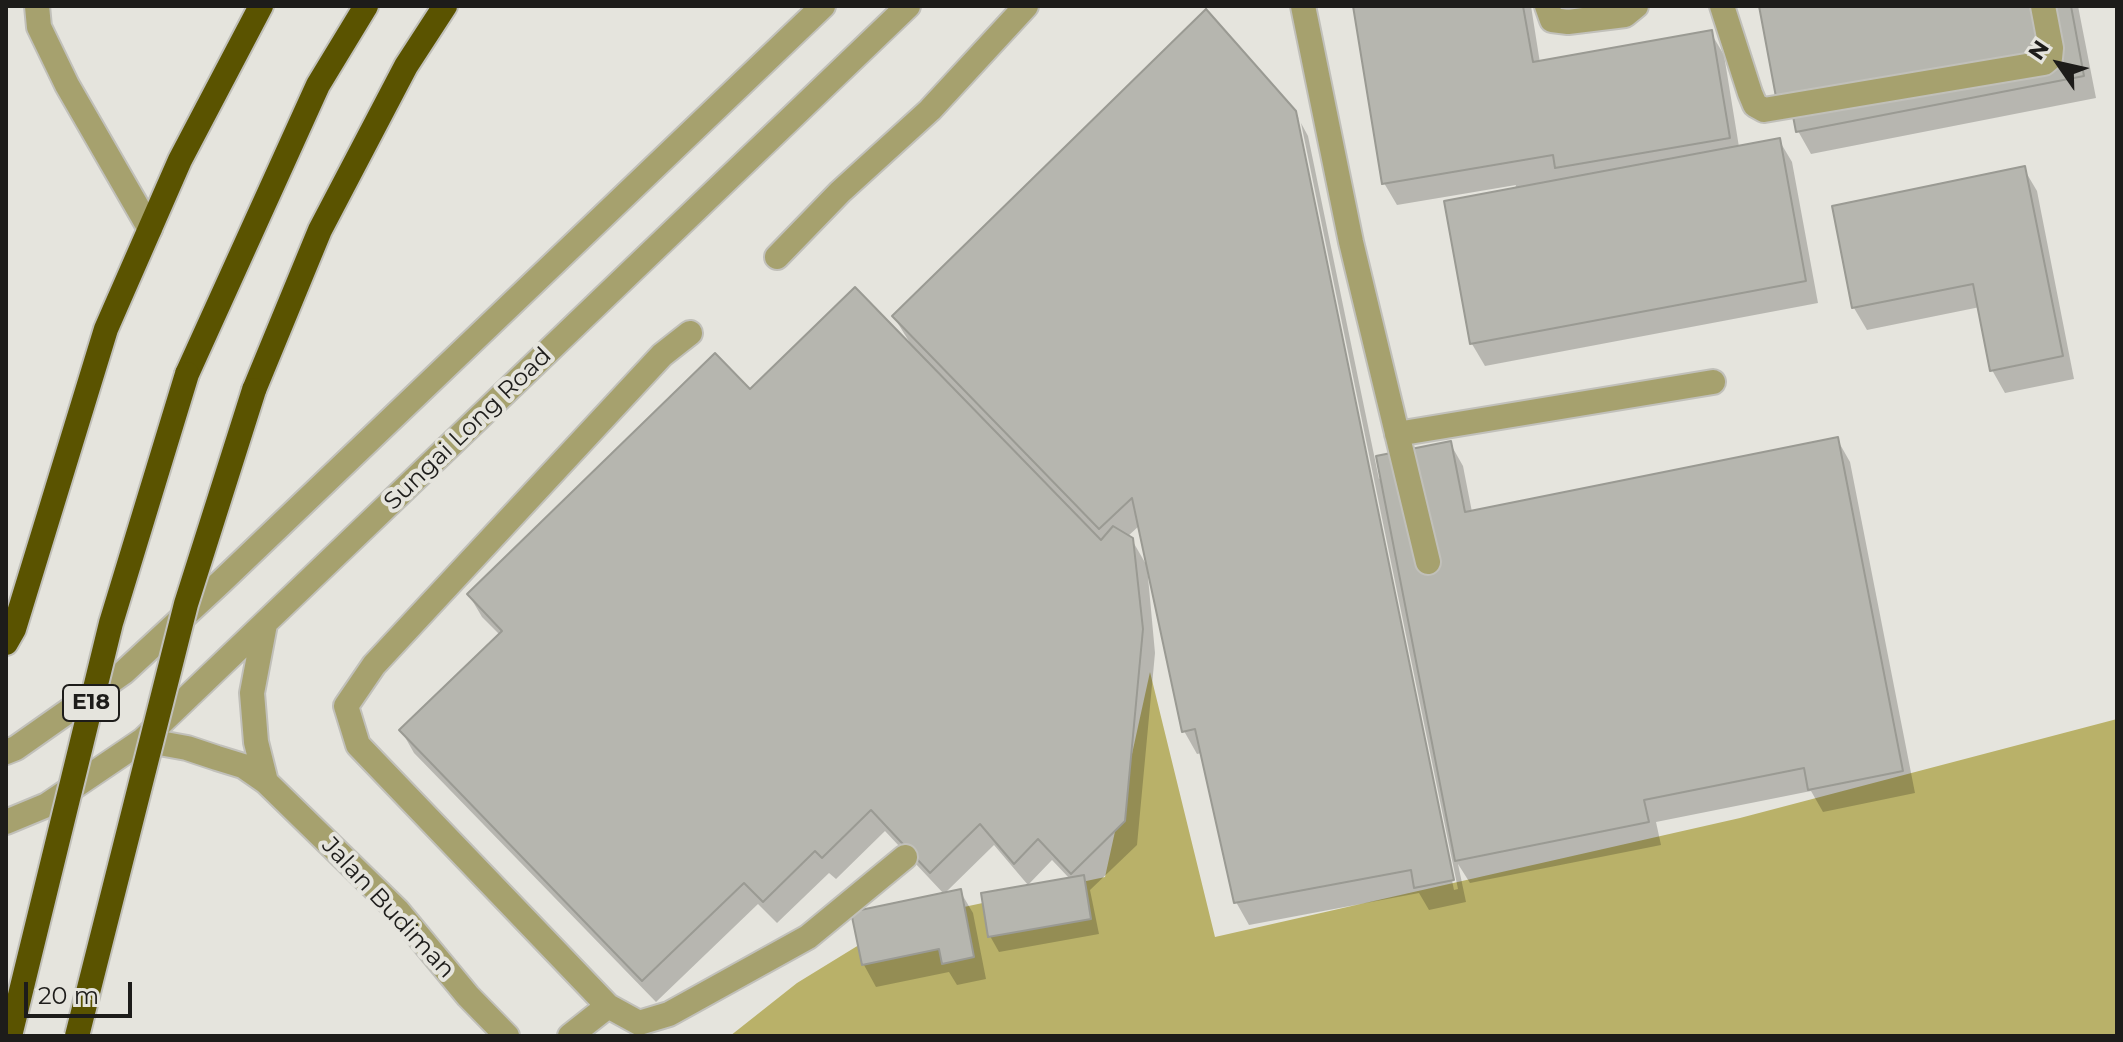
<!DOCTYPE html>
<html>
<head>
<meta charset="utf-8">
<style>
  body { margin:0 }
  #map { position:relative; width:2123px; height:1042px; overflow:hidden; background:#e5e4dd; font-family:Montserrat,sans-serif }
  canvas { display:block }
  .frame { position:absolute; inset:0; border:8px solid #1d1c1a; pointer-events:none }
  .north { position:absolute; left:2019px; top:24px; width:80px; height:80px; -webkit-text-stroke:6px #e5e4dd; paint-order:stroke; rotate:304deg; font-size:22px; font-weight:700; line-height:32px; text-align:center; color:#1d1c1a }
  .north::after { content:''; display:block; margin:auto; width:28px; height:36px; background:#1d1c1a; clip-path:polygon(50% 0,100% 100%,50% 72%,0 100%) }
  .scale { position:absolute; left:24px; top:982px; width:108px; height:36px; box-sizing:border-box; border:4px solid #1d1c1a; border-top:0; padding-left:10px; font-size:24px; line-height:28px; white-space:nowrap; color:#1d1c1a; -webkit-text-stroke:6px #e5e4dd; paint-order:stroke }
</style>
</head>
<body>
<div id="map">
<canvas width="2123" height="1042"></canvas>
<div class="frame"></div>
<div class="north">N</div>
<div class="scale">20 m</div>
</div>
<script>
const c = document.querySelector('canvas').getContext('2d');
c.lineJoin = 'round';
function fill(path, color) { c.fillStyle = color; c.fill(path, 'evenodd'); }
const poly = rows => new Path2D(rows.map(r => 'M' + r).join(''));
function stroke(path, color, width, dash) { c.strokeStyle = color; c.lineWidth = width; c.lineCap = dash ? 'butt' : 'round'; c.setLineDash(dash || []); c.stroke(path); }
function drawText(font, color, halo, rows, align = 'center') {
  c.font = font + ' Montserrat,sans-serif'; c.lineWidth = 8; c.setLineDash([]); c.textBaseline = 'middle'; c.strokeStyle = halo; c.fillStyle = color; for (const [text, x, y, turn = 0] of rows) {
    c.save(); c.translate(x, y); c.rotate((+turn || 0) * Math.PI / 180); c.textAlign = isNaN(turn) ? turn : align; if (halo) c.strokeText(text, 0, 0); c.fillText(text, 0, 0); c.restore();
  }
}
const forest = poly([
  [1150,672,1215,937,1740,818,2117,719,2117,1036,730,1036,797,983,898,921,1105,877]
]);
const shadow = poly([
  [1355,6,1531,6,1540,63,1711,33,1724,55,1739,147,1779,140,1792,162,1818,303,1485,366,1472,344,1516,185,1397,205,1384,183],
  [1562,6,1634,6,1574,28],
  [1761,6,2078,6,2096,98,1811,154,1798,131,1795,118,1791,119,1778,96],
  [1295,112,1299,119,1295,116,1454,890,1458,889,1301,123,1308,136,1379,479,1450,443,1463,466,1472,512,1837,439,1850,462,1915,793,1823,812,1811,791,1656,822,1661,845,1470,883,1458,864,1466,902,1429,910,1419,893,1249,925,1236,902,1202,753,1197,754,1184,731,1140,525,1127,537,1132,540,1147,566,1155,653,1137,845,1090,890,1099,934,999,952,990,936,1070,879,1052,860,1028,885,994,845,944,894,960,891,973,913,986,979,957,985,949,972,876,987,864,965,853,914,944,894,885,831,836,879,829,873,777,923,758,904,656,1002,414,753,401,730,500,635,482,617,469,595,750,392,910,343,894,317],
  [2024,169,2037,191,2074,379,2005,393,1992,370,1980,307,1867,330,1854,308,1834,207]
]);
const building = poly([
  [1353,6,1523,6,1533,62,1712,30,1730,138,1555,168,1553,155,1382,184,1353,6],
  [1759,6,2071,6,2084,76,1796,132,1789,95,1776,97,1759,6],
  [1206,9,1296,111,1454,880,1414,888,1411,870,1234,903,1195,729,1182,732,1132,498,1099,529,892,316,1206,9],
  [1780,138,1806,281,1470,344,1444,201,1780,138],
  [2025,166,2063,356,1990,371,1973,284,1852,308,1832,206,2025,166],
  [855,287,1101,540,1113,526,1133,538,1143,629,1125,821,1071,874,1038,839,1014,864,980,824,930,873,871,810,822,858,815,851,763,902,744,883,642,981,399,730,502,631,467,594,715,353,750,389,855,287],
  [1838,437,1903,771,1808,790,1804,768,1644,800,1649,822,1455,861,1376,456,1451,441,1465,512,1838,437],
  [1084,875,1091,919,988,937,981,893,1084,875],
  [961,889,974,957,942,964,939,949,862,965,851,912,961,889]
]);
const minor = poly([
  [37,6,39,27,67,85,150,229],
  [1303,6,1351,242,1428,562],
  [1547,6,1552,20,1568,22,1625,15,1636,6],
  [1722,6,1750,93,1755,105,1764,110,2044,63,2050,58,2051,48,2043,6],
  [777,257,840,192,930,110,1026,6],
  [690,333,662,355,374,665,346,706,358,745,608,1006,639,1023,669,1014,808,937,905,857],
  [1397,434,1713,382],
  [265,624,252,693,256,742,266,782],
  [143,740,187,748,217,758,243,766,266,782,397,910,468,996,507,1036],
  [6,752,16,748,124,672,222,581,823,6],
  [6,822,47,805,143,740,908,6],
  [570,1036,608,1006]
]);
const highway = poly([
  [187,374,318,85,366,6],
  [254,390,320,230,406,66,445,6],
  [6,643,14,629,106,329,180,160,261,6]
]);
const highwayBridge = poly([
  [10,1036,111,623,187,374],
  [77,1036,186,604,254,390]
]);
const shields = [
  [91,703,56]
];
const shieldNames = [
  ["E18",91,703]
];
const streetNames = [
  ["Sungai Long Road",468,429,-44],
  ["Jalan Budiman",388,908,47]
];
fill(forest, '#b9b169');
fill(shadow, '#0003');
fill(building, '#b6b6af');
stroke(building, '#9a9a93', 2);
stroke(minor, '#c1c0ba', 28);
stroke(highway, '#c1c0ba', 28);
stroke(minor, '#a6a16e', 24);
stroke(highway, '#5a5300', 24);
stroke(highwayBridge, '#c1c0ba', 28, []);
stroke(highwayBridge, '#5a5300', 24);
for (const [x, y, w] of shields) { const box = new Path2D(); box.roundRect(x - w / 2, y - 18, w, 36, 6); c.fillStyle = '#e5e4dd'; c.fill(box); stroke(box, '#1d1c1a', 2); }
drawText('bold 22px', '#1d1c1a', null, shieldNames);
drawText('24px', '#1d1c1a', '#e5e4dd', streetNames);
</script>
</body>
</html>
